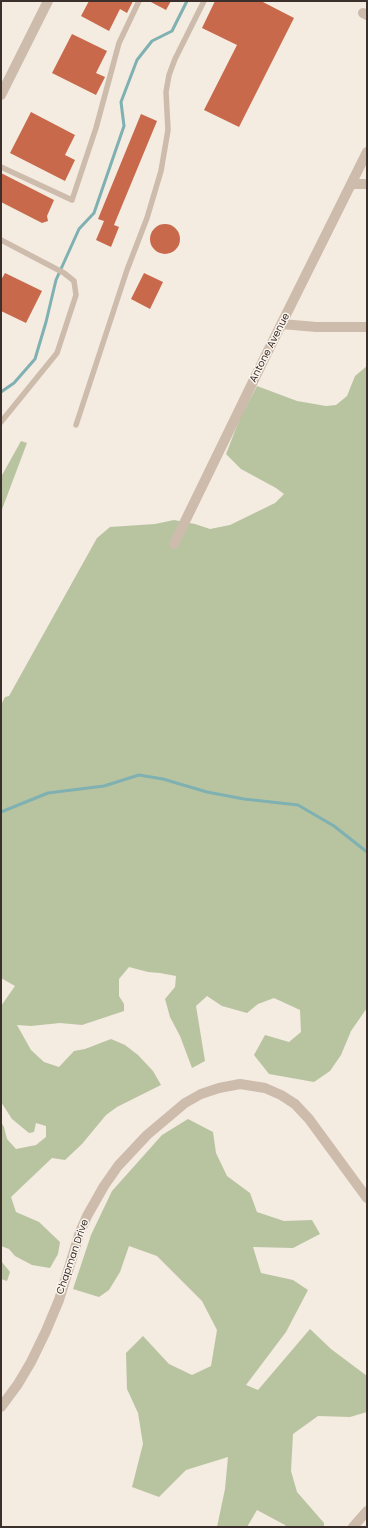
<!DOCTYPE html>
<html>
<head>
<meta charset="utf-8">
<style>
  body { margin:0 }
  #map { position:relative; width:368px; height:1528px; overflow:hidden; background:#f4ebe1; font-family:Poppins,sans-serif }
  canvas { display:block }
  .frame { position:absolute; inset:0; border:2px solid #3b302b; pointer-events:none }
</style>
</head>
<body>
<div id="map">
<canvas width="368" height="1528"></canvas>
<div class="frame"></div>
</div>
<script>
const c = document.querySelector('canvas').getContext('2d');
c.lineJoin = 'round';
function fill(path, color) { c.fillStyle = color; c.fill(path, 'evenodd'); }
const poly = rows => new Path2D(rows.map(r => 'M' + r).join(''));
function stroke(path, color, width, dash) { c.strokeStyle = color; c.lineWidth = width; c.lineCap = dash ? 'butt' : 'round'; c.setLineDash(dash || []); c.stroke(path); }
function drawText(font, color, halo, rows, align = 'center') {
  c.font = font + ' Poppins,sans-serif'; c.lineWidth = 3; c.setLineDash([]); c.textBaseline = 'middle'; c.strokeStyle = halo; c.fillStyle = color; for (const [text, x, y, turn = 0] of rows) {
    c.save(); c.translate(x, y); c.rotate((+turn || 0) * Math.PI / 180); c.textAlign = isNaN(turn) ? turn : align; if (halo) c.strokeText(text, 0, 0); c.fillText(text, 0, 0); c.restore();
  }
}
const green = poly([
  [367,366,367,1008,351,1031,341,1055,330,1071,314,1082,269,1074,254,1055,265,1035,289,1042,301,1032,300,1010,274,998,258,1004,247,1013,222,1006,207,996,196,1006,205,1061,192,1068,180,1036,170,1017,165,999,175,987,176,976,160,973,148,972,129,967,119,979,119,996,124,1004,124,1011,82,1025,60,1023,31,1026,17,1025,31,1050,44,1062,59,1067,74,1051,85,1049,111,1039,125,1045,138,1055,153,1071,161,1085,117,1107,106,1115,82,1144,65,1160,52,1158,11,1197,16,1212,39,1222,60,1242,58,1254,50,1268,32,1265,15,1256,9,1249,1,1246,1,1122,4,1127,7,1139,16,1149,36,1145,46,1137,46,1126,36,1123,34,1132,29,1133,12,1119,1,1102,1,1006,15,986,1,978,1,705,5,697,9,696,97,538,110,527,155,524,174,520,195,524,210,529,230,525,275,503,284,494,276,488,241,469,226,454,240,418,257,386,297,401,326,406,336,405,347,396,355,376],
  [21,441,27,443,1,512,1,477],
  [188,1119,213,1132,216,1153,227,1176,250,1193,257,1212,284,1221,312,1220,320,1234,293,1248,253,1247,261,1273,293,1280,308,1290,286,1332,246,1385,258,1390,310,1329,331,1349,367,1376,367,1412,350,1417,318,1416,293,1434,291,1471,297,1492,324,1523,324,1527,286,1527,285,1525,257,1510,247,1527,217,1527,225,1489,228,1457,186,1470,159,1497,132,1487,143,1444,138,1413,127,1389,126,1353,143,1336,169,1364,192,1375,211,1366,217,1330,202,1301,157,1256,129,1246,120,1272,109,1290,99,1297,73,1289,91,1235,112,1191,162,1135],
  [1,1261,10,1272,7,1281,1,1279]
]);
const stream = poly([
  [1,392,14,383,35,359,46,322,56,280,79,229,94,213,124,126,121,102,137,60,152,41,172,31,187,1],
  [1,812,48,793,104,786,139,775,163,779,207,792,244,799,298,805,334,826,367,852]
]);
const building = poly([
  [89,1,133,1,127,13,120,9,109,31,81,16],
  [149,1,171,1,166,10],
  [215,1,261,1,294,18,239,127,204,110,237,45,202,28],
  [72,34,107,51,96,73,105,77,96,95,52,73],
  [31,112,75,135,65,155,75,160,65,181,10,153],
  [141,114,157,121,114,225,119,227,111,247,96,240,104,221,98,219],
  [1,173,54,200,47,216,48,221,42,223,1,202],
  '150 239a15 15 0 1 1 30 0a15 15 0 1 1-30 0Z',
  [5,273,42,291,26,323,1,311,1,280],
  [144,273,163,282,150,309,131,299]
]);
const lane = poly([
  [1,167,72,200,96,128,119,43,139,1],
  [1,240,64,273,74,281,76,295,57,353,1,422],
  [76,425,127,270,147,218,161,171,168,130,166,92,169,75,175,59,204,1]
]);
const street = poly([
  [363,13,367,15],
  [1,95,48,1],
  [352,184,367,184],
  [282,324,316,327,367,327],
  [174,544,265,357,367,152],
  [1,1407,18,1384,31,1362,46,1331,59,1300,80,1232,87,1216,104,1186,118,1166,147,1135,185,1103,201,1094,219,1088,240,1084,265,1088,281,1095,295,1104,309,1119,367,1198],
  [353,1527,367,1511]
]);
const streetNames = [
  ["Antone Avenue",270,348,-63],
  ["Chapman Drive",73,1257,-71]
];
fill(green, '#b8c4a0');
stroke(stream, '#7fb0b2', 3);
fill(building, '#c8694b');
stroke(lane, '#cdbbac', 5.5);
stroke(street, '#cdbbac', 10);
drawText('10px', '#3b302b', '#fbf5ee', streetNames);
</script>
</body>
</html>
